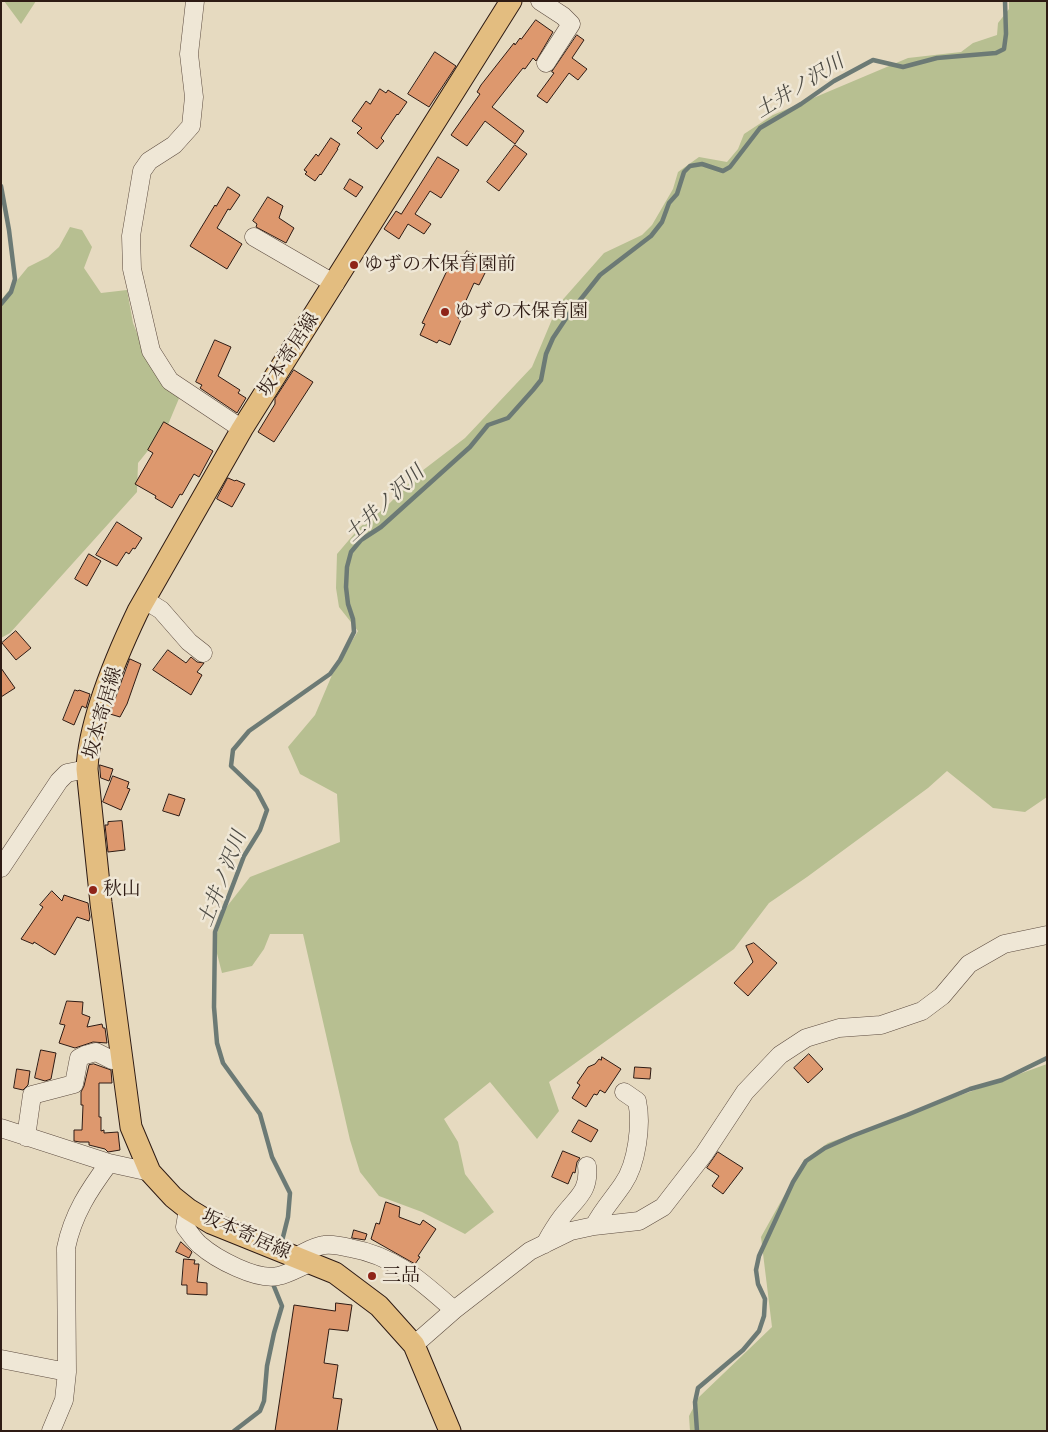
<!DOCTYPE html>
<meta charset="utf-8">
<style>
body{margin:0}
#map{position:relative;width:1048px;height:1432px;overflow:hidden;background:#e6dac0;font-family:"Old Standard TT",serif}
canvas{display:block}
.frame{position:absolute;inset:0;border:2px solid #2e1b14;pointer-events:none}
</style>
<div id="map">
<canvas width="1048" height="1432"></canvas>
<div class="frame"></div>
</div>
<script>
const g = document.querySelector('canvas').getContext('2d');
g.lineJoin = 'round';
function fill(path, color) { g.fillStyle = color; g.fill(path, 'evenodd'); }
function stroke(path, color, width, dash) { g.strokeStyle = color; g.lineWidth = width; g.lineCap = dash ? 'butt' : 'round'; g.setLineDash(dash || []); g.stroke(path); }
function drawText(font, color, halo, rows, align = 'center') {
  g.font = font + ' "Old Standard TT","Noto Serif JP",serif'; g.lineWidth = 5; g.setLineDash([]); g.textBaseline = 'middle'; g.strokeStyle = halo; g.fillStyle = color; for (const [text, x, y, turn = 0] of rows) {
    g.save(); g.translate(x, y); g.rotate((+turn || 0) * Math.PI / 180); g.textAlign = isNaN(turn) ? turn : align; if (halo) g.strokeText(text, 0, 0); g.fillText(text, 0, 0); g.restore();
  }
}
fill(new Path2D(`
 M4,1H36L21,24Z
 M1009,1H1047V797L1025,812L993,808L947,771L928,788L807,877L769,903L734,949L549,1082L559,1111L537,1139L490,1082L444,1119L458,1142L465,1174L494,1212L465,1234L422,1212L379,1196L360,1172L350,1140L303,934H270L264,949L252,966L222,973L214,942L225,909L250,877L340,842L337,794L300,774L288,747L315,715L332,675L358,631L339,607L336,588L337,554L360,527L386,507L418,474L465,438L532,367L558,305L604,253L642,235L652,225L673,189L678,172L699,157L727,162L738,149L744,134L773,115L908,58L961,52L973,43L997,35L998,23L1009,9Z
 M70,227L82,230L92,247L84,268L101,293L127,290L133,323L145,353L180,396L167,427L138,463L137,492L10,633L1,638V300L28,267L48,257L59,247Z
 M1047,1064V1431H690L689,1416L699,1397L772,1327L761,1237L804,1160L828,1143Z`), '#b7bf91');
stroke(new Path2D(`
 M1,186L9,230L15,279L11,292L1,304
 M281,1245L288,1217L290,1193L272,1157L260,1114L223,1063L217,1043L214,1007L215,932L244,856L260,830L267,810L257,791L231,766L233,750L249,731L330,674L340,660L354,632L353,619L348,604L346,587L347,567L351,552L361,540L381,527L470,447L488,425L508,418L533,390L541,380L546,354L553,338L569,314L600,275L651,236L662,222L669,203L677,194L684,172L690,166L702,164L723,171L730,167L760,128L801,104L834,81L873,60L903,67L937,58L996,53L1004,49L1006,34L1005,1
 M234,1431L260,1411L264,1401L267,1366L274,1333L282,1306L273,1284L274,1280
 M697,1431L695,1402L698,1388L743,1350L759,1331L764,1316L765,1299L758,1284L756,1270L759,1256L793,1182L806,1161L825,1148L852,1136L907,1115L970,1089L1002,1080L1047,1058`), '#6c7a75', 4.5);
const building = new Path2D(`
 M536,20L553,32L536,61L533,58L525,69L523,68L492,107L524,131L515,144L485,121L467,146L451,135L480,94L477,92L481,85L514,43L515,45L520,38L521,39Z
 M577,35L584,40L572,58L587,69L578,80L569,73L547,103L537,96L554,73L552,72Z
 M435,52L456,66L429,107L408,94Z
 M380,89L386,93L388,90L407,102L398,115L397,114L381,138L384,141L377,149L357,133L362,128L352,121L366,101L370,104Z
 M331,138L340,144L337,149H338L321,175L320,174L315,181L305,174L307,172L304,170L316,154L318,156Z
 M515,145L527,154L499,191L487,182Z
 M438,157L459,170L441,198L430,191L415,214L431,224L424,234L408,224L399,239L384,229L396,211L401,214Z
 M350,179L363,187L356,197L344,189Z
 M228,187L240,195L230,210L228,209L217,228L242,244L227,269L190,246L215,205L216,206Z
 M268,197L283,206L279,218L294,228L286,243L256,227L257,224L253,221Z
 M467,251L483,259L482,262L489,265L479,285L474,283L458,318L461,320L450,345L439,340L437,343L420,335L425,324L422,323L454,256L461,260Z
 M215,340L231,347L218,376L240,390L238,393L246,398L237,413L200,388L202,385L196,382Z
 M294,370L313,382L274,442L258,432L275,404V399Z
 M164,422L213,451L199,477L194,474L182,495L180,494L172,508L155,498L156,496L135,484L153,453L148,450Z
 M228,478L235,481L236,480L245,484L232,507L217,499Z
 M117,522L142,538L135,549L133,548L129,554L126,552L117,566L96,555Z
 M89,554L101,561L87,586L75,579Z
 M16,631L31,648L16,660L2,643Z
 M168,650L186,663L191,657L197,662L204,663L197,672L202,675L191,695L153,670Z
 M130,659L141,664L127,704L120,717L110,714Z
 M1,668L15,688L1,697Z
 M75,690L78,691L79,690L90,694L86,708L82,706L74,725L63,720Z
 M100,765L113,769L109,781L101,778Z
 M113,776L129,782L127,788L130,789L121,810L103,802Z
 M169,794L185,799L179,816L163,811Z
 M122,821L125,850L108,852L105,825H108V822Z
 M52,891L62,901L64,895L88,903L90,917L89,921L77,917L55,955L34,942L33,944L21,939L43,907L40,905Z
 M754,943L777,963L748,996L734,983L753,962L746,946Z
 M67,1001L83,1002L82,1014L90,1017L87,1027L102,1024L103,1028H105L107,1043L93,1042L75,1048L59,1043L65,1025L60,1024Z
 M41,1050L56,1053L51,1079L45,1081L35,1078Z
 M809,1054L823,1069L808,1083L794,1068Z
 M602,1057L621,1069L605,1093L600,1090L597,1095L594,1094L586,1107L572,1098L580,1085L577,1083L588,1067L595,1064L599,1059L601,1060Z
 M94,1064L111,1070L112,1083H99V1117H101V1131L104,1130V1133L118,1132L120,1150L108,1152L105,1149L89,1145V1142H80L74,1141V1130H82L83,1105H81V1092L84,1086L89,1065Z
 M635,1067L651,1068L650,1079L634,1078Z
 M17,1069L30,1071L28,1085L23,1090L14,1088Z
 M579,1120L598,1130L591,1142L572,1132Z
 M563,1151L580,1158L577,1162L575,1173L573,1172L568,1184L552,1177Z
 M718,1152L743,1168L723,1194L712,1186L719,1176L707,1168Z
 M386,1202L400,1207L399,1217L420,1225L423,1220L436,1229L418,1256L420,1257L415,1264L371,1239L376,1223L379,1224Z
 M354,1230L367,1234L365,1240L352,1238Z
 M181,1242L192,1252L189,1258L176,1252Z
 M184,1259L195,1260L194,1264H199L197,1282L207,1283V1295L187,1294V1285H182Z
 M336,1303L352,1305L348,1331L329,1329L324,1363L338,1365L333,1398L342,1399L337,1431H275L294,1305L335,1311Z`);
fill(building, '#dd986e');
stroke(building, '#2e1b14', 1);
const minor = new Path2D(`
 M195,1L189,54L194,97L191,126L174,145L149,161L142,171L131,236L132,269L151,351L170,381L242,429
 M540,1L563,16L571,24L546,63
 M254,237L335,284
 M145,600L161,610L189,642L203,653
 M1,868L59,781L67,773L87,769
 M1,1128L109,1163L150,1172
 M26,1137L32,1095L74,1084L78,1063L79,1058L85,1055L96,1052L112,1060H122
 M188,1209L185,1227C190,1233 194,1240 200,1245C216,1259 257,1281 278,1276C289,1274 300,1267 310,1263
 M594,1226C603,1209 613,1199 623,1184C637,1164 642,1124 637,1101L624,1092
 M545,1244C550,1235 556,1225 562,1217C576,1198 590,1192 587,1166
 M295,1257C304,1253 314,1246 324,1245C332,1244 342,1246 350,1248C395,1256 421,1281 454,1310
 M414,1345L454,1310L530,1251L571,1231L594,1226L639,1221L663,1207L704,1154L745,1092L780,1055L806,1038L839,1028L881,1025L922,1011L942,996L969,964L1004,944L1047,935
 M1,1359L67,1372
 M51,1431L64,1400L67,1372L66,1248C73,1214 89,1190 109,1163`);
const major = new Path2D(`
 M450,1431L414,1345L379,1306L335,1273L211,1223L188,1209L173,1197L150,1172L131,1127L101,903L87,769C89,721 117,655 138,611L242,429L511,1`);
stroke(minor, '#5c4b3f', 19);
stroke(major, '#2e1b14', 23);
stroke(minor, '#efe7d6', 18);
stroke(major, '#e3bd80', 21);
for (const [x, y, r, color] of [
 [354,265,5,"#8f2418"],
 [445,312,5,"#8f2418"],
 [93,890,5,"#8f2418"],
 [372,1276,5,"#8f2418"]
]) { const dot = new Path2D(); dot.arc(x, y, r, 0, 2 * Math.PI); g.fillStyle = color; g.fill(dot); stroke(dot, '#efe7d6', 2); }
drawText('19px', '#2e1b14', '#efe7d6', [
 ["ゆずの木保育園前",364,265],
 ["ゆずの木保育園",455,312],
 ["秋山",103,890],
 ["三品",382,1276]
], 'left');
drawText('19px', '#2e1b14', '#efe7d6', [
 ["坂本寄居線",289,355,-57],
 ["坂本寄居線",103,713,-74],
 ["坂本寄居線",246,1235,24]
]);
drawText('italic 20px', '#4d4b44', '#efe7d6', [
 ["土井ノ沢川",800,87,-32],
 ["土井ノ沢川",385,504,-43],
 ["土井ノ沢川",223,879,-69]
]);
</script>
